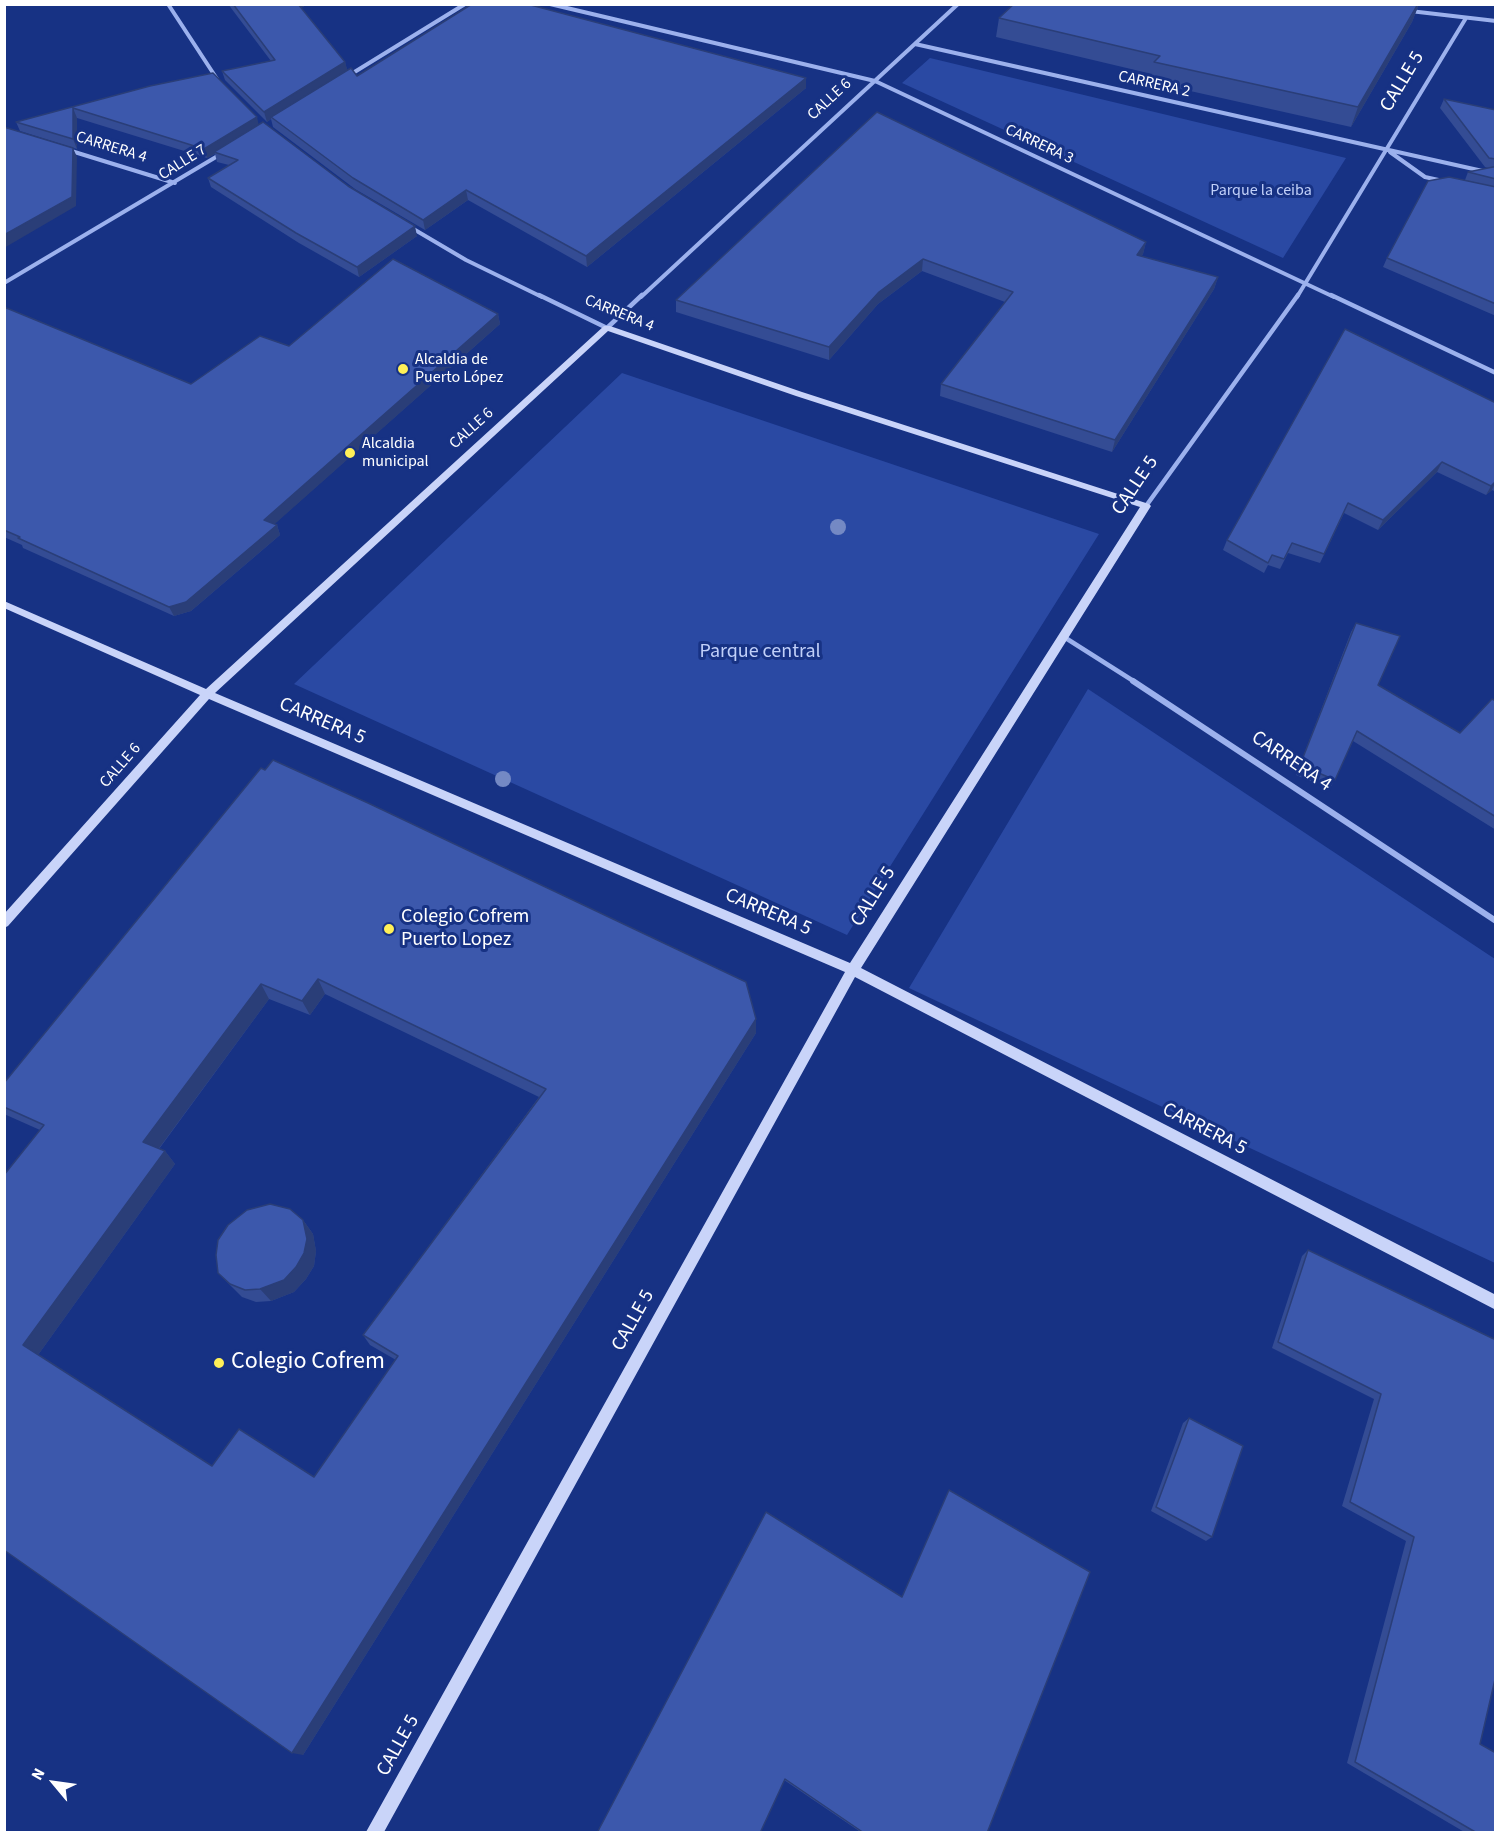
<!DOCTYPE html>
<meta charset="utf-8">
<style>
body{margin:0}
#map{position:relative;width:1500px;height:1837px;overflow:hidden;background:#173284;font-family:"Source Sans 3",sans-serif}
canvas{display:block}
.frame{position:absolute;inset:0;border:6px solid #fff;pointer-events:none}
.north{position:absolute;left:24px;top:1753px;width:60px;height:60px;-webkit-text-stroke:4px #173284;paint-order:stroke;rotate:299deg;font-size:16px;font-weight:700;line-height:24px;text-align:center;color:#fff}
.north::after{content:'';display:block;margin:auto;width:21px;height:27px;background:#fff;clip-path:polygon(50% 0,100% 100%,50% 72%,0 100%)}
</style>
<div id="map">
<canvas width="1500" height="1837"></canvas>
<div class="frame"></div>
<div class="north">N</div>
</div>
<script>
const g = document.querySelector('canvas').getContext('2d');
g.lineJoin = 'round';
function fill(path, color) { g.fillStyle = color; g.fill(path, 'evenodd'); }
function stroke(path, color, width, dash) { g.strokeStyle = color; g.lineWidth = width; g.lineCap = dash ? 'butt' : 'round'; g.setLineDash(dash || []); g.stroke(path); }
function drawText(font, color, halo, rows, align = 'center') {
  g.font = font + ' "Source Sans 3",sans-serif'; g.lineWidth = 6; g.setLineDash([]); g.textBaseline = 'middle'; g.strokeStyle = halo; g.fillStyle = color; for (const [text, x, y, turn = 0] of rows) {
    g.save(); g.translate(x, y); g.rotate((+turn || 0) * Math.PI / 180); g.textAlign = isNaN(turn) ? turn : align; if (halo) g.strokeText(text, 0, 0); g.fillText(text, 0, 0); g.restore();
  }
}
fill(new Path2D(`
 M930,58L1346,158L1283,258L902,83Z
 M622,373L1099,534L847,935L294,684Z
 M1088,689L1495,959V1263L909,988Z`), '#2a49a3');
stroke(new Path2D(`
 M168,4L217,79
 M550,4L875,81L1334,297
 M1410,11L1496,21
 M915,44L1496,174
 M348,76L465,4
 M68,150L175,183
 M1390,152L1425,177L1443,181
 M410,227L466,260L542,297
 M4,283L221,154
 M641,297L958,4
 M1297,297L1466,18`), '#9cb1ed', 4);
stroke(new Path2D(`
 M539,295L607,328L642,295
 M1331,295L1496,373
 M1146,506L1298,295
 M1064,637L1135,682`), '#9cb1ed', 4.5);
stroke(new Path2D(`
 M1133,681L1496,921`), '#9cb1ed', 6);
fill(new Path2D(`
 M604,326H610L802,392L1149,504L1151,506L861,968L1496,1295V1310L855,977L384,1832H366L845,972L209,699L8,926L4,928V914L200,695L4,608V601L206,689ZM608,331L796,396L1140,507L850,963L215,693Z`), '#c9d4f9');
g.fillStyle = '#7489c4';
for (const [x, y] of [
 [838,527],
 [503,779]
]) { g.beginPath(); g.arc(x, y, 8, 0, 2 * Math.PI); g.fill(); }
fill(new Path2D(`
 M228,4H308L301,8L345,62L347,70L357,76L806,78V88L587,267L468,200L425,230L355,189L273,127L271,119L267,122L225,80L222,71L271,61Z
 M1419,4L1412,22L1351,127L1150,82L1152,74L996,37L999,18Z
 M150,86L259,125L348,186L417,236L359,277L299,243L211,187L208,178L229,165L217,162L215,154L207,158L77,118V149L20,131L16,122Z
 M1444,99L1496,110V316L1383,267L1387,258L1465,180L1468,172L1488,168L1485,167L1440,108Z
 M877,112L1146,242L1143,254L1141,257L1218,277L1214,289L1112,452L940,396L941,384L1005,302L922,271L878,304L829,360L676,312V300Z
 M4,307L191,384L289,346L498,314L500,324L274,524L277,525L280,535L191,611L174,616L23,548L22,545L4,537Z
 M1496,403V492L1492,490L1486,495L1437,472L1378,530L1344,513L1320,563L1288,553L1280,569L1268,565L1264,573L1223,550L1227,540Z
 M1356,623L1378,685L1460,733L1496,701V830L1353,741L1330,789L1296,775L1351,632Z
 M261,768L756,1033L303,1755L4,1550L40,1130L4,1114V1083ZM325,994L539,1097L363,1335L370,1345L396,1360L314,1477L212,1466L38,1355L175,1164L165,1151L159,1149L269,999L310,1015Z
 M303,1220L313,1234L316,1251L314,1266L306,1279L294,1292L271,1301L256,1302L242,1297L218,1273Z
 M1308,1250L1496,1340L1480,1744L1496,1833H1466L1347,1763L1406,1541L1342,1506L1374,1399L1272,1348L1302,1256Z
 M1189,1418L1212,1537L1206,1541L1151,1511L1183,1423Z
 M947,1494L987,1833H862L784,1780L597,1833L902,1597Z`), '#344c94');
fill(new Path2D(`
 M296,4H308L297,10Z
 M1419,4L1412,22L1351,127L1358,107Z
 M345,62L348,72L271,117V119L267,122L264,112Z
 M806,78V88L587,267L586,256Z
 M73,108L77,118V149L73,139Z
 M257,117L259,126L214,152L215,154L207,158L204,149Z
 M73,148L77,157L76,206L4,248V235Z
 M466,190L468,200L425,230L423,220Z
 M415,226L417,236L359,277L357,267Z
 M1146,242L1143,254L1134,267L1137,255Z
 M923,259L922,271L878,304L829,360V347L879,292Z
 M1218,277L1214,289L1112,452L1115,440Z
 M498,314L500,324L268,530L264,520Z
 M1442,462L1437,472L1378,530L1383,520Z
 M1496,481L1492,490L1486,495L1491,486Z
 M277,525L280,535L191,611L174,616L169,607Z
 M318,979L325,994L310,1015L302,1001Z
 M261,984L269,999L154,1155L143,1142Z
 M756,1019V1033L303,1755L292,1753Z
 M165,1151L175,1164L38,1355L23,1345Z
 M303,1220L313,1234L316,1251L314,1266L306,1279L294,1292L271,1301L260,1289Z`), '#2a3e78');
const building = new Path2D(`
 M233,4H298L345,62L264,112L222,71L275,60Z
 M472,4H527L806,78L586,256L466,190L423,220L353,178L271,117L351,68L357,76Z
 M1014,4H1418L1358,107L1154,62L1160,56L999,18Z
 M213,73L257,117L204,149L73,108V139L16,122L150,86Z
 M1444,99L1496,110V159L1489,158Z
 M877,112L1146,242L1137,255L1218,277L1115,440L941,384L1013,292L923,259L879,292L829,347L676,300Z
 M263,122L348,186L415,226L357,267L296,233L208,178L238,160L214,152Z
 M4,127L73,148L72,197L4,235Z
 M1493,167H1496V179L1468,172Z
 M1449,177L1496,187V304L1387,258L1428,181Z
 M393,259L498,314L264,520L277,525L186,602L169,607L18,538L20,537L4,530V307L191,384L260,336L289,346Z
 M1345,329L1496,403V481L1491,486L1442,462L1383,520L1348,503L1324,554L1292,543L1284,559L1272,555L1268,563L1227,540Z
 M1356,623L1400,636L1378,685L1460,733L1492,699L1496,701V817L1357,731L1335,780L1300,765Z
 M273,760L368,803L746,982L756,1019L292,1753L4,1550V1175L44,1125L4,1107V1083L261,768L265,770ZM318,979L546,1089L363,1335L398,1356L314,1477L239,1429L212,1466L23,1345L165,1151L143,1142L261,984L302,1001Z
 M270,1204L290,1209L303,1220L307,1239L304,1253L296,1267L284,1280L260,1289L245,1290L230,1284L218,1273L216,1255L218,1240L228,1225L247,1210Z
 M1308,1250L1496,1340V1675L1480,1744L1496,1753V1833H1477L1355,1762L1414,1537L1350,1502L1381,1394L1278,1342Z
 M1189,1418L1243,1446L1212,1537L1156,1507Z
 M949,1490L1090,1572L987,1833H864L785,1779L760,1833H597L766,1512L902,1597Z`);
fill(building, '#3c58ac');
stroke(building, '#2a3e78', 1.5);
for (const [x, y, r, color] of [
 [403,369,6,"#fff058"],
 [350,453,6,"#fff058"],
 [389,929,6,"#fff058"],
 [219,1363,6,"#fff058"]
]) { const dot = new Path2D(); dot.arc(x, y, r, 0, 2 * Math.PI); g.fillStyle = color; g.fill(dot); stroke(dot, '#173284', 2); }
drawText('16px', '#fff', '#173284', [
 ["CARRERA 2",1154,85,13],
 ["CALLE 6",830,100,-43],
 ["CARRERA 3",1039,145,25],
 ["CARRERA 4",111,148,17],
 ["CALLE 7",183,163,-32],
 ["CARRERA 4",619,314,22],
 ["CALLE 6",472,429,-42],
 ["CALLE 6",121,766,-49]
]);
drawText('16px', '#c1d0f9', '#173284', [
 ["Parque la ceiba",1261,191]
]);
drawText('16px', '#fff', '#173284', [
 ["Alcaldia de",415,360],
 ["Puerto López",415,378],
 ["Alcaldia",362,444],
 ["municipal",362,462]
], 'left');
drawText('20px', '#fff', '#173284', [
 ["CALLE 5",1403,82,-59],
 ["CALLE 5",1136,486,-56],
 ["CARRERA 5",322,722,23],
 ["CARRERA 4",1291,762,34],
 ["CALLE 5",874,897,-58],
 ["CARRERA 5",768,913,23],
 ["CARRERA 5",1204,1130,27],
 ["CALLE 5",634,1321,-61],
 ["CALLE 5",399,1746,-61]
]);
drawText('20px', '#c1d0f9', '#173284', [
 ["Parque central",760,653]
]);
drawText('20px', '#fff', '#173284', [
 ["Colegio Cofrem",401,918],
 ["Puerto Lopez",401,941]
], 'left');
drawText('24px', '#fff', '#173284', [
 ["Colegio Cofrem",231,1363]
], 'left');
</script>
